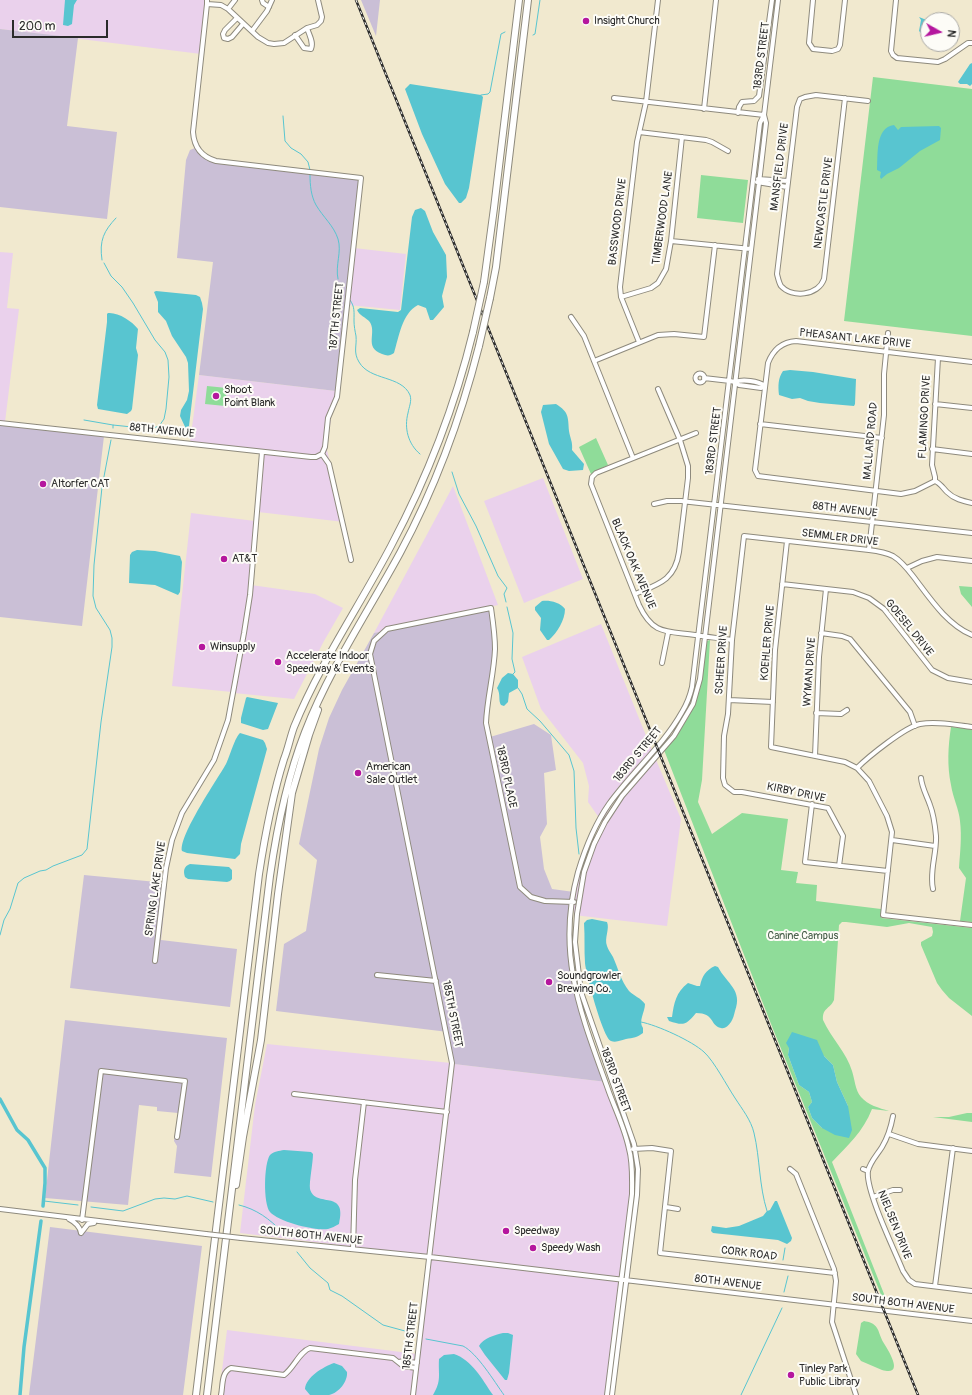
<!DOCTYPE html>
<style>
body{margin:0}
#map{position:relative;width:972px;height:1395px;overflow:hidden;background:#f1e9cf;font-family:Pangolin,sans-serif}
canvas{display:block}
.north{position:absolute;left:920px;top:12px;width:40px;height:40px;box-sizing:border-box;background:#fdfcf7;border:1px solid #a9a8a5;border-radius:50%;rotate:98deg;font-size:11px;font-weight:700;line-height:16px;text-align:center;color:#2b2b2b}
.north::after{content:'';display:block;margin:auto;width:14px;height:18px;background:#b5179e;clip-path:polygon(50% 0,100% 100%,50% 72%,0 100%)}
.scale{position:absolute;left:12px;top:20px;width:96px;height:18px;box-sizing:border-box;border:2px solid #2b2b2b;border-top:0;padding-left:5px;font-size:12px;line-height:14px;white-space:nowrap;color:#2b2b2b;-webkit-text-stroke:3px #fdfcf7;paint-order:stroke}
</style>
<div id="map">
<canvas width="972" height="1395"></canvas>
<div class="north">N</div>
<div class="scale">200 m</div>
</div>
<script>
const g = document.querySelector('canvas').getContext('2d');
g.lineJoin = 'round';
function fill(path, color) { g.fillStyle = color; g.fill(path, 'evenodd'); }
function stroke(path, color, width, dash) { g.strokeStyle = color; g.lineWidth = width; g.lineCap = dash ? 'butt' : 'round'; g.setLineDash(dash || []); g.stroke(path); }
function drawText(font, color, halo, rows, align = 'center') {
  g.font = font + ' Pangolin,sans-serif'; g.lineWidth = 4; g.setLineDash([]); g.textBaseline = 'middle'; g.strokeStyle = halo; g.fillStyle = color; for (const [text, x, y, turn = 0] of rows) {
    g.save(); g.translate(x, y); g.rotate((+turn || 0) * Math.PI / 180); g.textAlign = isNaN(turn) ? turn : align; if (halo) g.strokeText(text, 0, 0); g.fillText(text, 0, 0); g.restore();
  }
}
fill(new Path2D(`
 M0,0H206L201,54L0,29Z
 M354,248L406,254L400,310L348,305Z
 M0,252L13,253L7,308L19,309L5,422H0Z
 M199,375L336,391L338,397L331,418L327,450L344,522L258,512L262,451L190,442Z
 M543,478L583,579L524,603L484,501Z
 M453,486L498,605L374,633Z
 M191,513L255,521L249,595L232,692L172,686Z
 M251,585L315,594L343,608L324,641L294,699L234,693Z
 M601,624L653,753L620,791L602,822L588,802L589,786L583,763L541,709L522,657Z
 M654,755L681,819L667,926L574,915V903L579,877L589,851L601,826L621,792Z
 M267,1044L451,1063L429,1256L240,1233L255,1105Z
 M454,1064L607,1082L622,1122L634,1176L622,1279L431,1256Z
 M430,1257L622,1281L608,1395H414Z
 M227,1330L417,1354L412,1395H219Z`), '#ead1ec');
fill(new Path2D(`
 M361,0H380L376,36Z
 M0,29L78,38L67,126L117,132L107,219L0,207Z
 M195,148L204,158L220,164L359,180L336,391L199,375L213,262L177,258L186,160L190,150Z
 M0,424L104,436L82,626L0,617Z
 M492,609L496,626V650L487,723L490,737L534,724L551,735L556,770L544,773L547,824L540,837L544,869L552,889L574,892L572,904L571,955L572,967L582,1014L607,1082L454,1064L448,1032L276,1011L284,944L306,931L317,860L299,844L319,749L329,718L342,690L374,633Z
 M84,875L167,883L161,940L237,949L230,1007L70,988Z
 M65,1020L227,1038L211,1177L174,1173L177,1146L174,1141L178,1113L157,1111V1107L139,1105L128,1205L45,1198Z
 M50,1227L202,1246L183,1395H29Z`), '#cabfd6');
fill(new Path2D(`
 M873,77L972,89V336L844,321Z
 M701,175L748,180L743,223L697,218Z
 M207,386L227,388L225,406L205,404Z
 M596,438L608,465L591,474L579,447Z
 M959,586L972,587V607L961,594Z
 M710,640L702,780L698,802L712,834L742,813L788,819L781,870L798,872L796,883L817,885L816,901L881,909V918L972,928V1016L949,998L942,990L937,983L921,945V942L932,936L933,932L932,927L909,923L887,927L846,922H842L839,925L834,1000C830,1009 822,1008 823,1020C831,1038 847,1053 852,1071C855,1080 855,1090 861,1097C868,1105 879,1108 889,1111L872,1109C863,1132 848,1145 832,1162L886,1299L882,1297L773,1029L664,750C682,730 697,707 702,680C704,667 705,654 707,641ZM789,1048L824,1056L833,1065L837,1082L848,1106L822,1128L812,1118L808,1107L812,1102L809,1092L799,1085L788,1055Z
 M951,727L972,729V922L960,921L966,878L959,868C960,853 962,837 960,821C959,809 953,798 951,785C947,766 948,746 951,727Z
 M967,1113H972V1122L933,1117H949Z
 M864,1321C869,1322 874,1323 877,1328C879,1331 880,1336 882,1340C886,1347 907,1377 882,1370L861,1361L856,1354L861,1323Z`), '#8fdc99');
fill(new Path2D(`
 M65,0H77L74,5L72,24L68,26L63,25Z
 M919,17L924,19L936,20H928V35L924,36L919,31L921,20Z
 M972,63V84L970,86L967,84H960L958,82L970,64Z
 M410,84L481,95L483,97L469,188L466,198L461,203H459L445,184L422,134L405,89Z
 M894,125L898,130L901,127L939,126L941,128L940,140L920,151L899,168L887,174L881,179L880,177L881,172L877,170C878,156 875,127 894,125Z
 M421,208L425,211L433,232L446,255L447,277L442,296L444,307L433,320H430L426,308L418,305C402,313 399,337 394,353C390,356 387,356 382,354C363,347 378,332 369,321C365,317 360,316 357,310L360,308L398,312L401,310L412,217L415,210Z
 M156,291L196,295L200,297L202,303L203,309L189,426L186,429L180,416L181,410L187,400L189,391L188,363L186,357L172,336L166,321L158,312V302L154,292Z
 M108,313C118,312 132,321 138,329L136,348L138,355L132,409L131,411L127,414L98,409L97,405L107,322V314Z
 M790,370L813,372L856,379L855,404L854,406L820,403L808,401L800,398L792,399L779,395C778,386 778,378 783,371Z
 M556,404C569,412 568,417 569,431C570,438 573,442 572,450L584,464L583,470L569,471L563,469L549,444L541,412L543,405Z
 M137,550L155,551L180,556L182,562L180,592L178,595L155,585L129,583L130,555L132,552Z
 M542,601C549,600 560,602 565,609C565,620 557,633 549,640H547L540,630L541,618L535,610V607Z
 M508,673L513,674L518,680V688L509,693L508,702L504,706L501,705C498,701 501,694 497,688L502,678Z
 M247,697L278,703L268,729L263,730L241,723V718L246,698Z
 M240,733L263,740L265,743L267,749L241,844L240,854L235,859L187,853L182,851C179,835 217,780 226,764C230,756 235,737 240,733Z
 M190,864L229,867L232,870V879L230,881L227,882L188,879L185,877C183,871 184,866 190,864Z
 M592,919L607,922C610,929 604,938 607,946C608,950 611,953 613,957C618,968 621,981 629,991C634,996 641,998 645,1004C645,1012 638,1021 643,1028V1033C638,1037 633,1038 626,1039C622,1040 616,1043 611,1041C603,1038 586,974 585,963C584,950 585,937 584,923L587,920Z
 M715,966L718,967C727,984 743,990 735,1011C734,1015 733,1019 731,1022C728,1026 725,1029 721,1028C710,1026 715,1013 696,1013C686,1025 684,1026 669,1021L667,1017H672C674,1003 676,992 688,983L697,986H700C702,976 706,970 715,966Z
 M792,1032L817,1040L824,1056L833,1065L837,1082L848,1106L852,1130L849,1138L835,1135L822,1128L812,1118L808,1107L812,1102L809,1092L799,1085L788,1055L789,1048L786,1043Z
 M284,1150L311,1152L313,1154C313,1163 309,1182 310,1189C315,1209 348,1188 339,1224C335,1226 332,1228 328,1229C315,1231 279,1222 270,1212C263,1203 264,1163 270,1155C274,1151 279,1151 284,1150Z
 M775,1201H777L792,1238L791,1241L787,1244L778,1240L713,1233L711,1231L712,1226L726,1228L739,1226L763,1216L767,1211L770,1210Z
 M503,1333H508L513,1335L509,1373L507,1380H505L485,1355L479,1346C483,1338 495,1335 503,1333Z
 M454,1354C472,1360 482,1379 493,1395H433C442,1380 438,1375 439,1359L444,1355Z
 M334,1363L342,1366L347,1372C348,1381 339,1393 329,1395C323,1395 316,1395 310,1395L305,1389C306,1377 323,1367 334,1363Z`), '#58c5d0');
stroke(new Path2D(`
 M533,35L535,34L540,0
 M481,95L488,94L490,92L501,34L505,32
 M283,116L285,141L291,148L301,154L308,162L310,170
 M310,175C310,185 311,196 316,205C323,217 334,226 338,239C342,252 335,265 338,279
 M102,260C99,240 104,231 116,218
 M104,263L111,276L122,287L133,303L155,340L165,352L168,360L169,377L166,409L164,419L159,426L151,429L113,425V428
 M350,300C355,307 354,312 354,321C354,326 355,331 356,336C357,346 353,352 359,362C370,381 401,375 410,395C412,401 409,407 408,413C404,428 408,444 420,454
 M84,420L113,425
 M452,472L459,494L476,526L498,576L507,588L504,594L506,602
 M507,607L513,633L512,659L515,672L513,674
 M518,688L522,694L527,709L540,721L569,755L574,771L576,828L579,854
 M0,935L4,920L10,909L18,883L24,878L40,871L46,870L53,866L82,855L87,849L101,722L112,647V638L110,630L96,608L93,596L94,565L102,487L111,440
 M641,1022C657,1025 692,1041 704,1052C714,1061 727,1086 735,1098C742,1109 751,1120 754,1133C760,1158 759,1186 767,1211
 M44,1201L78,1205
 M239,1205C256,1209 270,1219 282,1232
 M91,1207L123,1211L155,1199L164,1198L175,1199L187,1196L213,1202
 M297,1252L310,1268L328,1283L330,1290L342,1296L383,1325L405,1331L414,1332
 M783,1260L785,1248
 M784,1292L788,1276
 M426,1339L463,1346C477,1353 494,1381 504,1395
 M741,1395L782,1308`), '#58c5d0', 1);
stroke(new Path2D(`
 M0,1099L17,1130L28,1140L45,1168V1183L43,1206
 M20,1395L24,1347L41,1221`), '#58c5d0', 3.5);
const minor = new Path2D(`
 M207,0V4L193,132C194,147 202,157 216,161L361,178L337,397L328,418L325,447L322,454
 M262,0L263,3L269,7
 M813,0L809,43L813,49L832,51L838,49L840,45L845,0
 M896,0L891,51L893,55L897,58L938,62L945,59L968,43H972
 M207,4L221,5L228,9L258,37L268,43L274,44L284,43L307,28L317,25L321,21L322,17L318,0
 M228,9L235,0
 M237,18L225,30L223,34L224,38L228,39L232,37L243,24
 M252,31L267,11L272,0
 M295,35L304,48L311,49C314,42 309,35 307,28
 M614,98L764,115
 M845,98L824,279C818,296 792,298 781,286C779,283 778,278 777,274L797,107L800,99L805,97L816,95L868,101
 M704,109L716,0
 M738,113L739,107L742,102L754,101L759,96L772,0
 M639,132L706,140L712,142L728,151
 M758,179L788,181
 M757,182L787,187
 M671,241L751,249
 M621,297L651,288L658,283L666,269L671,241L682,137
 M571,317L584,336L633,458
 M639,342L621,297L620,287L637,142L646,102L658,0
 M938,358L932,465L935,477V481C940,483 943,488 947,492C954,499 963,501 972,503
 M594,361L658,335L674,334L704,337L715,245
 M695.5 378a4.5 4.5 0 1 1 9 0a4.5 4.5 0 1 1-9 0Z
 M704,378L730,381L735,382L739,385L761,388L765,386C758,381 743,379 735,382
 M935,404L972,408
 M0,423L311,457H316L322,454
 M760,424L882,438
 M696,433L596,473L592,477L591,484L639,605C653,635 666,631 695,635C707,637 719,638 732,640
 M932,449L972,454
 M322,454L329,464L351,560
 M935,481L915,491L901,494L758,476L755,470L768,363C773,350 781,342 796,341L972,362
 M654,504L667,501H681L972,533
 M787,541L775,650L771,747L845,762L857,768L869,781L887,816L892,832L883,915L972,925
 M869,550L884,415V374L888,333
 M907,568L922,561L937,557L972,561
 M782,584L853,592L869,598L884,609L932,670L948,678L972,682
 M635,594C659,584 675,580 679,552L688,478V466L680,440L658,389
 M821,633L842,636L850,639L910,712L915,726
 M662,663L668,633
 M729,700L773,702
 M816,713L841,714L847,710
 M815,756L819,657L826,589
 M857,768C868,757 905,727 920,724C937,721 955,725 972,727
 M921,778C922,788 927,796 930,805C934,815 935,825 936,836C937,853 929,872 933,889
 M812,804L805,862L888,871
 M892,840L935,846
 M839,866L843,836L828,808L742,792H734L725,785L723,778L724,736L728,714L732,640L744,536L869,550C877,551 885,552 893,556C903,562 909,571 916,580C931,600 948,625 972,635
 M155,961L166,868L172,840L182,813L214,760L228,720L244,633L250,595L262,452
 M377,975L436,981
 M294,1094L447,1112
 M893,1116C891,1127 888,1137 882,1147C877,1155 870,1162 868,1171C865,1190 895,1251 903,1271L909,1280L915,1284L972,1291
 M889,1134L918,1144L972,1151
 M633,1149L652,1148L671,1151L660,1253L835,1273
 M790,1169L796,1174L834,1269L836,1281L832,1322L856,1395
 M863,1169L868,1171
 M873,1197L893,1190H900
 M666,1207L678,1209
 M0,1209L206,1234
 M69,1219C75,1222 80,1227 81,1233
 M82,1220L101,1071L185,1081L177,1137
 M81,1233L88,1224L94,1223
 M241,1238L430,1257L972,1321
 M353,1249L355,1180L364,1102
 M935,1286L953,1148
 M399,1362L404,1361L417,1363
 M221,1395C223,1386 221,1372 231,1368L284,1375C294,1368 299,1352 310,1348L393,1358L403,1366L416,1368
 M413,1395L452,1063L370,654L374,641L387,629L491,608C493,622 495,635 495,649C494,674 487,698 486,723L520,887L531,897L545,901L574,902
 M607,1395L632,1194C632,1179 633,1163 629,1149C625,1129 616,1111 609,1092C582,1016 555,955 578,872C585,849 595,824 609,804C632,772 663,746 682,712C687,704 690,696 692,687L760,123L764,115L778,0
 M612,1395L637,1195L638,1169L634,1144L581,992L575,942L577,914L584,872L594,844L605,822L622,796L674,736L693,704L700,679L705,637L759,183L766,123L764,115`);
const highway = new Path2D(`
 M484,282L494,208L519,0
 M490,298L496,267L528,0
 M236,1185L243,1137L261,1040L278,894L292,793L309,735L318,710
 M196,1395L259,874C265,835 272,797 284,759C288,749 290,738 294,727C320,663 359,607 391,546C427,478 455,406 473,332
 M207,1395L270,876C277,827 287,778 305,732C330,668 368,612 400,553C435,488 461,417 479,346`);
stroke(minor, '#8e8a7d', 6);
stroke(highway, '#8e8a7d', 8);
stroke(minor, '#fff', 4);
stroke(highway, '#fff', 6);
const rail = new Path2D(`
 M356,0L918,1395`);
stroke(rail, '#2b2b2b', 2.5);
stroke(rail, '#fdfcf7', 1, [3]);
const minorBridge = new Path2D(`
 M206,1234L241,1238`);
const highwayBridge = new Path2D(`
 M473,332L484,282
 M479,346L490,298`);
stroke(minorBridge, '#8e8a7d', 6, []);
stroke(highwayBridge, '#8e8a7d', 8, []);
stroke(minorBridge, '#fff', 4);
stroke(highwayBridge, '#fff', 6);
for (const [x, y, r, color] of [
 [586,21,4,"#b5179e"],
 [216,396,4,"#b5179e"],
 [43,484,4,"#b5179e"],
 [224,559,4,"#b5179e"],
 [202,647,4,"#b5179e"],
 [278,662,4,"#b5179e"],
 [358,773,4,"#b5179e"],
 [549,982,4,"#b5179e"],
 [506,1231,4,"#b5179e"],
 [533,1248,4,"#b5179e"],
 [791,1375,4,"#b5179e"]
]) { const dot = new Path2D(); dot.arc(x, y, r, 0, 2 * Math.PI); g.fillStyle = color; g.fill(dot); stroke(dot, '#fdfcf7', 1.5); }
drawText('11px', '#2b2b2b', '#fdfcf7', [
 ["Insight Church",594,21],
 ["Shoot",224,390],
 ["Point Blank",224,403],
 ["Altorfer CAT",51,484],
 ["AT&T",232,559],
 ["Winsupply",210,647],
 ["Accelerate Indoor",286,656],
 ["Speedway & Events",286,669],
 ["American",366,767],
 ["Sale Outlet",366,780],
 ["Soundgrowler",557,976],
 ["Brewing Co.",557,989],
 ["Speedway",514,1231],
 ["Speedy Wash",541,1248],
 ["Tinley Park",799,1369],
 ["Public Library",799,1382]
], 'left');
drawText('11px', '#2b2b2b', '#fdfcf7', [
 ["183RD STREET",762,56,-83],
 ["MANSFIELD DRIVE",780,167,-83],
 ["NEWCASTLE DRIVE",824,203,-83],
 ["TIMBERWOOD LANE",663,218,-82],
 ["BASSWOOD DRIVE",618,222,-83],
 ["187TH STREET",337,316,-84],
 ["PHEASANT LAKE DRIVE",855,339,6],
 ["FLAMINGO DRIVE",925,417,-87],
 ["88TH AVENUE",162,431,6],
 ["183RD STREET",714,441,-83],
 ["MALLARD ROAD",871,441,-85],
 ["88TH AVENUE",845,510,7],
 ["SEMMLER DRIVE",840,538,7],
 ["BLACK OAK AVENUE",633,564,67],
 ["GOESEL DRIVE",909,628,51],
 ["KOEHLER DRIVE",768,643,-85],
 ["SCHEER DRIVE",722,660,-86],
 ["WYMAN DRIVE",810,672,-86],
 ["183RD STREET",638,755,-50],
 ["183RD PLACE",506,777,78],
 ["KIRBY DRIVE",796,793,12],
 ["SPRING LAKE DRIVE",156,889,-82],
 ["185TH STREET",452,1014,79],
 ["183RD STREET",615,1080,70],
 ["NIELSEN DRIVE",894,1225,68],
 ["SOUTH 80TH AVENUE",311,1236,6],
 ["CORK ROAD",749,1254,7],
 ["80TH AVENUE",728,1283,7],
 ["SOUTH 80TH AVENUE",903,1304,7],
 ["185TH STREET",411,1336,-83]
]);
drawText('11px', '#49604c', '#fdfcf7', [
 ["Canine Campus",803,936]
]);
</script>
